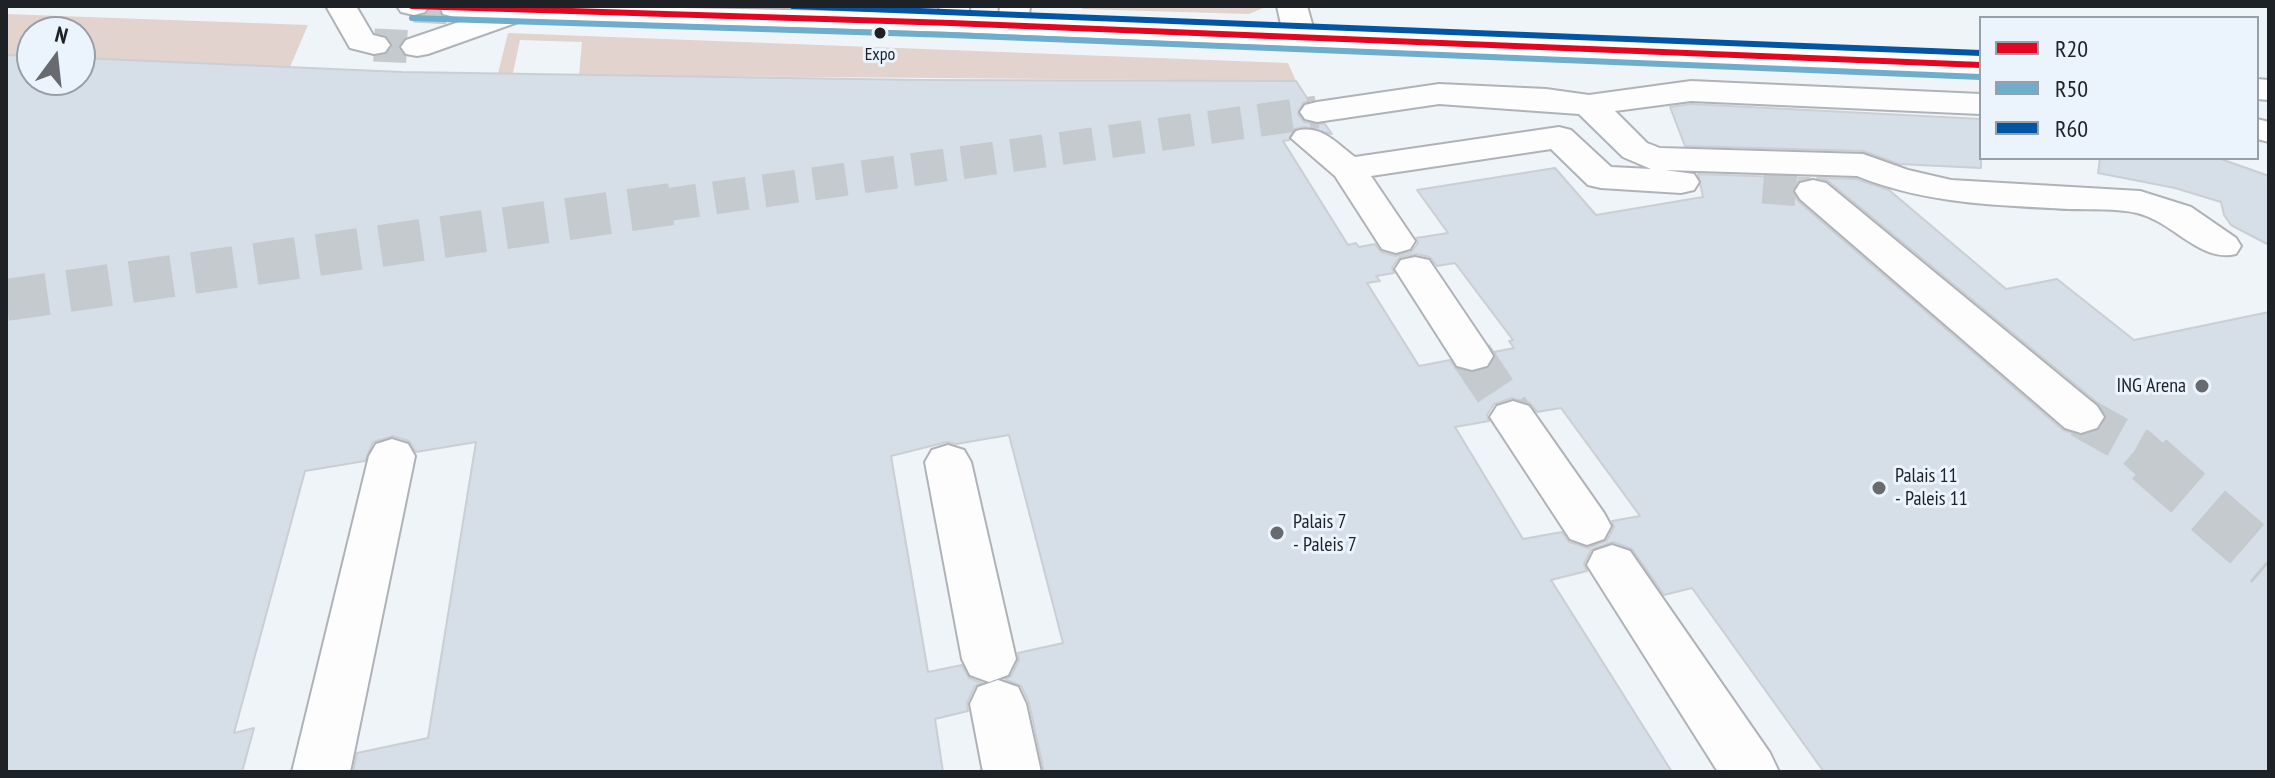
<!DOCTYPE html>
<style>
body{margin:0}
#map{position:relative;width:2275px;height:778px;overflow:hidden;background:#eff4f9;font-family:"PT Sans Narrow",sans-serif}
canvas{display:block}
.frame{position:absolute;inset:0;border:8px solid #1e2126;pointer-events:none}
.legend{position:absolute;left:1979px;top:16px;width:280px;height:144px;box-sizing:border-box;background:#ebf3fd;border:2px solid #999fa7;margin:0;padding:10px 14px;list-style:none;font-size:24px;color:#1e2126}
.legend li{display:flex;align-items:center;gap:16px;height:40px}
.legend b{width:40px;border:2px solid #999fa7}
.north{position:absolute;left:16px;top:16px;width:80px;height:80px;box-sizing:border-box;background:#ebf3fd;border:2px solid #999fa7;border-radius:50%;rotate:15deg;font-size:22px;font-weight:700;line-height:32px;text-align:center;color:#1e2126}
.north::after{content:'';display:block;margin:auto;width:28px;height:36px;background:#676b70;clip-path:polygon(50% 0,100% 100%,50% 72%,0 100%)}
</style>
<div id="map">
<canvas width="2275" height="778"></canvas>
<div class="frame"></div>
<ul class="legend">
<li><b style="height:10px;background:#e40521"></b>R20</li>
<li><b style="height:10px;background:#6fadcc"></b>R50</li>
<li><b style="height:10px;background:#0056a4"></b>R60</li>
</ul>
<div class="north">N</div>
</div>
<script>
const g = document.querySelector('canvas').getContext('2d');
g.lineJoin = 'round';
function fill(path, color) { g.fillStyle = color; g.fill(path, 'evenodd'); }
function stroke(path, color, width, dash) { g.strokeStyle = color; g.lineWidth = width; g.lineCap = dash ? 'butt' : 'round'; g.setLineDash(dash || []); g.stroke(path); }
function drawText(font, color, halo, rows, align = 'center') {
  g.font = font + ' "PT Sans Narrow",sans-serif'; g.lineWidth = 6; g.setLineDash([]); g.textBaseline = 'middle'; g.strokeStyle = halo; g.fillStyle = color; for (const [text, x, y, turn = 0] of rows) {
    g.save(); g.translate(x, y); g.rotate((+turn || 0) * Math.PI / 180); g.textAlign = isNaN(turn) ? turn : align; if (halo) g.strokeText(text, 0, 0); g.fillText(text, 0, 0); g.restore();
  }
}
fill(new Path2D(`
 M1082,6H1268L1249,14L1082,9Z
 M6,14L308,25L290,67L80,58V32H32V56L6,55Z
 M508,33L1288,63L1296,81L579,75L582,42L520,40L513,73H498Z`), '#e2d3cf');
const building = new Path2D(`
 M6,55L32,56V80H80V58L402,72L919,80L1296,81L1309,101L1303,103L1298,114L1304,122L1325,124L1332,134L1304,127L1294,129L1289,140L1283,141L1348,245L1356,243L1359,247L1375,244L1381,252L1395,256L1411,252L1418,243L1416,238L1448,233L1417,190L1555,168L1596,215L1703,197L1698,174L1810,178L1799,180L1792,189L1798,201L2063,430L2082,436L2100,430L2107,415L2099,404L1828,181L1817,178L1856,179L1889,190L2006,289L2057,279L2134,340L2269,312V772H1824L1692,588L1664,595L1632,549L1613,542L1591,550L1584,564L1587,571L1551,580L1672,772H1044L1029,703L1021,686L1005,679L1011,676L1019,660L1018,653L1063,643L1009,435L956,444L947,442L891,456L928,672L962,665L969,678L982,683L975,686L967,703L968,711L935,719L943,772H353L357,753L428,738L476,442L416,452L409,441L393,436L373,442L365,461L305,471L234,733L254,728L242,772H6ZM1416,254L1430,257L1437,266L1455,263L1513,340L1509,341L1514,348L1494,352L1496,358L1490,368L1473,373L1456,369L1450,360L1419,366L1367,283L1380,281L1376,276L1394,273L1392,267L1400,257ZM1512,398L1530,403L1537,412L1561,408L1640,516L1612,521L1614,527L1607,540L1588,548L1569,542L1562,532L1523,539L1455,427L1489,421L1487,415L1494,404Z
 M1691,104L1981,119V168L1899,164L1863,151L1685,146L1670,107Z
 M2100,158H2218L2269,176V245L2231,225L2224,215L2221,202L2175,188L2098,173Z`);
fill(building, '#d6dee7');
stroke(building, '#cbcfd3', 2);
stroke(new Path2D(`
 M374,45L417,47
 M1763,187L1813,191
 M665,205L1317,112`), '#c5cacf', 33, [33, 17]);
stroke(new Path2D(`
 M6,300L679,203
 M1472,356L1513,417
 M2081,417L2137,448L2152,461`), '#c5cacf', 42, [42, 21]);
stroke(new Path2D(`
 M2149,459L2269,563`), '#c5cacf', 52, [52, 26]);
stroke(new Path2D(`
 M414,6L454,8`), '#c5cacf', 33, [33, 17]);
const minor = new Path2D(`
 M326,6H356L373,35L385,38L390,45L385,52L374,54L350,48Z
 M506,6H536L539,10L535,16L428,54L417,56L406,54L401,47L406,40Z
 M1000,6H1030L1028,25L1024,32L1013,34L1002,32L998,25Z
 M1277,6H1307L1316,38L1311,45L1300,47L1289,45L1284,38Z
 M1691,81L1981,94V114L1691,101L1615,111L1647,143L1660,148L1863,154L1908,170L1951,180L2140,191L2191,207L2236,238L2241,246L2236,254C2200,263 2174,222 2137,213C2116,208 2091,210 2069,209C1997,205 1926,204 1857,176L1665,170L1694,174L1699,182L1694,190L1681,193L1601,188L1588,185L1551,149L1371,176L1415,241L1410,249L1396,253L1382,249L1335,176L1291,138L1296,131C1321,124 1336,143 1355,157L1559,127L1571,130L1611,167L1651,169L1623,157L1579,114L1439,104L1317,122L1305,119L1300,112L1305,105L1317,102L1439,84L1546,89L1589,95Z
 M2257,119L2269,122V142L2257,139Z
 M1813,180L1826,183L2097,406L2104,417L2097,428L2081,433L2065,428L1800,199L1795,191L1800,183Z
 M1415,257L1429,260L1487,346L1493,356L1487,366L1472,370L1457,366L1395,269L1401,260Z
 M1513,401L1529,406L1604,513L1611,526L1604,539L1587,545L1570,539L1490,417L1497,406Z
 M392,439L408,444L415,456L350,772H292L369,456L376,444Z
 M948,445L964,450L971,462L1016,659L1008,675L989,682L970,675L962,659L925,462L932,450Z
 M1612,545L1630,551L1770,753L1779,772H1718L1587,565L1594,551Z
 M998,680L1018,687L1026,704L1041,772H983L970,704L978,687Z`);
const major = new Path2D(`
 M397,6H429L425,12L414,15L401,12Z
 M440,6C954,6 1468,35 1981,55V75L951,32L454,17L443,14Z
 M2257,79L2269,80V100L2257,99Z`);
const highway = new Path2D(`
 M940,6H970L962,30L951,32L940,30L936,23Z`);
stroke(minor, '#afb2b7', 4);
stroke(major, '#afb2b7', 4);
stroke(highway, '#afb2b7', 4);
fill(minor, '#fdfdfe');
fill(major, '#fdfdfe');
fill(highway, '#fdfdfe');
stroke(new Path2D(`
 M412,6L951,23L1981,65`), '#e40521', 6);
stroke(new Path2D(`
 M412,18L951,35L1981,77`), '#6fadcc', 6);
stroke(new Path2D(`
 M793,6L1981,53`), '#0056a4', 6);
for (const [x, y, r, color] of [
 [880,33,7,"#1e2126"],
 [2202,386,8,"#676b70"],
 [1879,488,8,"#676b70"],
 [1277,533,8,"#676b70"]
]) { const dot = new Path2D(); dot.arc(x, y, r, 0, 2 * Math.PI); g.fillStyle = color; g.fill(dot); stroke(dot, '#ebf3fd', 3); }
drawText('18px', '#1e2126', '#ebf3fd', [
 ["Expo",880,55]
]);
drawText('20px', '#1e2126', '#ebf3fd', [
 ["ING Arena",2186,386,"right"],
 ["Palais 11",1895,476],
 ["- Paleis 11",1895,499],
 ["Palais 7",1293,522],
 ["- Paleis 7",1293,545]
], 'left');
</script>
